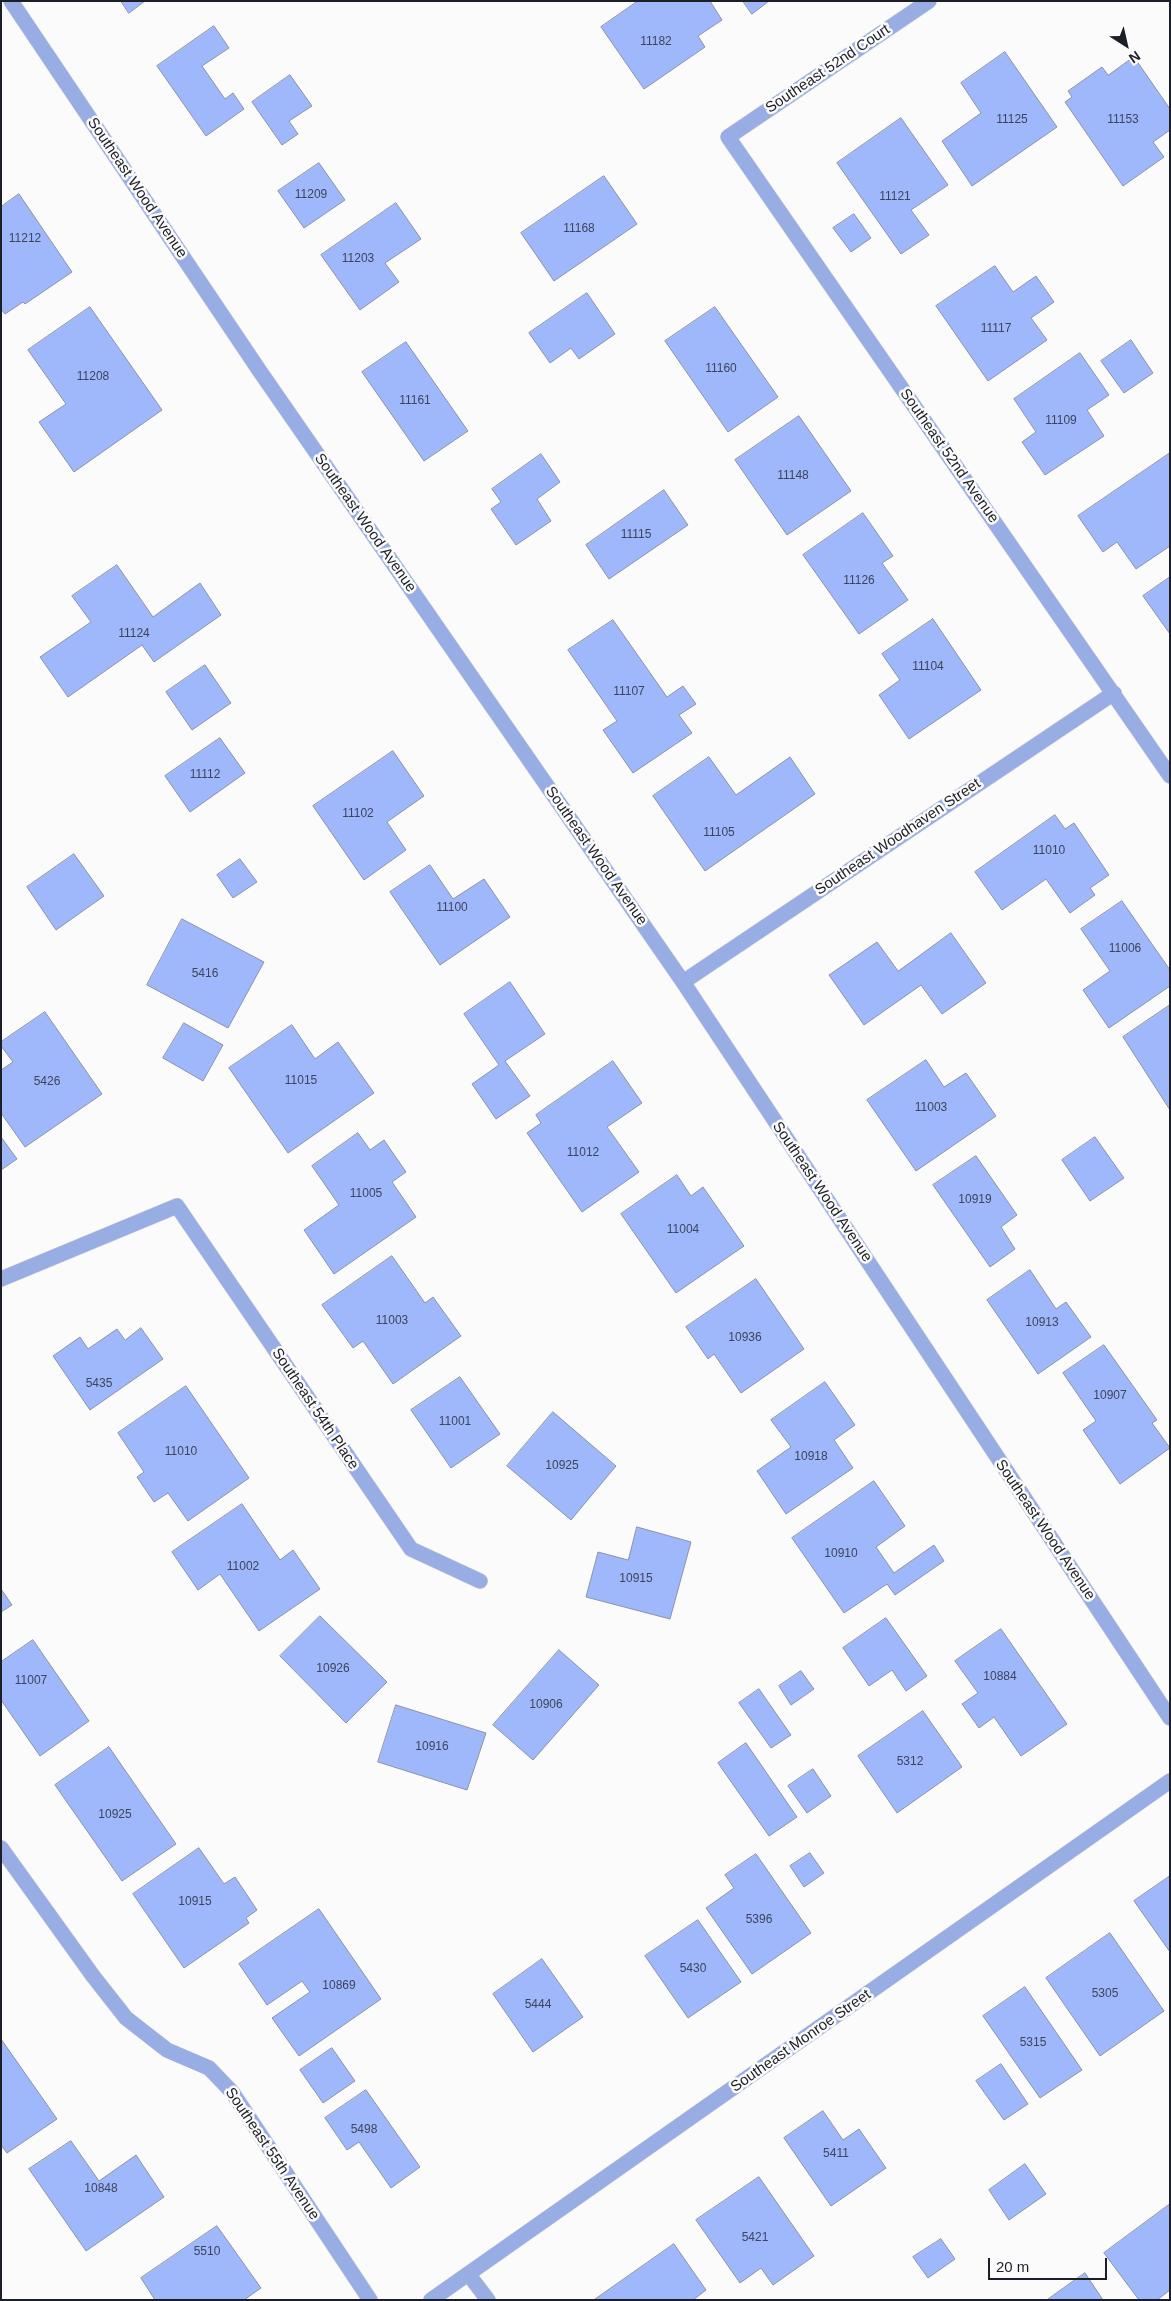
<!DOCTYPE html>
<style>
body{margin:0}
#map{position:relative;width:1171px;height:2301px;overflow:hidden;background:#fbfbfb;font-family:Arial,sans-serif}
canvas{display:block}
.frame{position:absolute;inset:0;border:2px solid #1c1f27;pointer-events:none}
.north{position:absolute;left:1101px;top:20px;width:50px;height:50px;-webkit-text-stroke:4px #fbfbfb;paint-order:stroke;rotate:145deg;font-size:14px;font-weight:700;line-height:20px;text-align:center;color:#1c1f27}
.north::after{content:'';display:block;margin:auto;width:18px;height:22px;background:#1c1f27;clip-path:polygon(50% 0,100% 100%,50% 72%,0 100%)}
.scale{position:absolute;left:988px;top:2258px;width:119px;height:22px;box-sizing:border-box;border:2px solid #1c1f27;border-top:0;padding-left:6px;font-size:15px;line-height:18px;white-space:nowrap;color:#1c1f27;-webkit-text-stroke:4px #fbfbfb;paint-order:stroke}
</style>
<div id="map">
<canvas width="1171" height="2301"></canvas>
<div class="frame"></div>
<div class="north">N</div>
<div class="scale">20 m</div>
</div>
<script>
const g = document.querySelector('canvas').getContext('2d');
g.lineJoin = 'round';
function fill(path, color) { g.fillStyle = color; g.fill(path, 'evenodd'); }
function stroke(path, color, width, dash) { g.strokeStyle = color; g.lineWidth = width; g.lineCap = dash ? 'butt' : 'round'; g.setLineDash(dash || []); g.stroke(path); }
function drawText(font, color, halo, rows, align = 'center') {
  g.font = font + ' Arial,sans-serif'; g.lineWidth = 5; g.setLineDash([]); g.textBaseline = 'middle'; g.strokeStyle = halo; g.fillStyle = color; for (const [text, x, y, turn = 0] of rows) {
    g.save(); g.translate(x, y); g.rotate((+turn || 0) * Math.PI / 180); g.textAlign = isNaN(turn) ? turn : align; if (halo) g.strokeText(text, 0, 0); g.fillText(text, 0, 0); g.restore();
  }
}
const building = new Path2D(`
 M121,1H145L129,13Z
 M638,1H710L722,20L698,36L705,47L644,89L601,27Z
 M743,1H769L752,14Z
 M214,26L229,48L202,66L225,99L233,93L244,109L206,136L157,66Z
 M1005,52L1057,127L972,186L942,141L981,113L961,83Z
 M1134,57L1170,109V130L1153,142L1164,157L1123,186L1065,102L1072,97L1068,91L1102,67L1108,75Z
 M290,75L312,106L289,121L298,134L282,145L252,102Z
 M901,118L948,185L911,210L929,235L901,254L837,163Z
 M319,163L345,200L304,228L278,191Z
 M604,176L637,224L554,281L521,233Z
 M19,194L72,272L25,304L23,302L5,314L1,309V207Z
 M396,203L421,239L385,263L399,282L360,310L321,255Z
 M854,214L871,238L851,252L833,228Z
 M995,266L1013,292L1036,276L1054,302L1031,318L1047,340L988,381L936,306Z
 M587,293L615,334L579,359L571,348L550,363L529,333Z
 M90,307L162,410L74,472L39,422L66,404L28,350Z
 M715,307L778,397L728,432L665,341Z
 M1131,340L1153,373L1124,393L1101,361Z
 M406,342L468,431L424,461L362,372Z
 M1080,353L1109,395L1087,410L1104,436L1045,475L1022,442L1036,432L1014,399Z
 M799,416L851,491L787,535L735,460Z
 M1170,453V546L1136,569L1117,542L1103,552L1078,516Z
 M541,454L560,482L537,499L551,521L516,545L491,509L501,502L492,489Z
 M664,490L688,525L609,579L586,545Z
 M863,513L893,556L882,563L908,600L859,634L803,555Z
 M117,565L153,617L200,583L221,615L154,662L142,645L68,697L40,657L91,622L72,596Z
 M1170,577V634L1143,596Z
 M933,619L981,690L909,739L879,695L900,680L882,654Z
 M613,620L667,697L683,686L696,704L679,715L692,733L633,773L603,730L617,721L568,650Z
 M205,665L231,703L192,730L166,692Z
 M220,738L245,773L190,812L165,776Z
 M393,751L424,796L387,822L406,850L364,880L313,806Z
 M709,757L736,795L790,757L815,794L705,871L653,796Z
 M1055,815L1065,829L1074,823L1109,875L1090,888L1095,895L1070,913L1046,879L1002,910L975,872Z
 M74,854L104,896L56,930L27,887Z
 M240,859L257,882L233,898L217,875Z
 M430,865L453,899L484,879L510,917L440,965L390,892Z
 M1122,901L1170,970V986L1109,1028L1083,990L1110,971L1081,929Z
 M182,919L264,962L228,1028L147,985Z
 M951,933L986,983L942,1014L921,985L864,1025L829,975L877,942L898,971Z
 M510,982L545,1034L505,1061L530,1096L496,1119L472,1084L499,1065L464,1014Z
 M1170,1005V1110L1123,1037Z
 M45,1012L102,1094L25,1147L1,1113V1070L13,1062L1,1046V1042Z
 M184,1023L223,1045L203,1081L163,1058Z
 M292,1025L315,1059L338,1042L374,1093L288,1153L229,1068Z
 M926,1060L944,1087L966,1073L996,1116L916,1171L867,1100Z
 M613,1061L642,1103L607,1127L639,1172L582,1212L527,1133L541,1123L536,1115Z
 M358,1133L370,1150L384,1140L406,1172L392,1182L416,1217L334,1274L304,1230L339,1205L312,1166Z
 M1,1137L17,1159L1,1170Z
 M1095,1137L1124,1178L1090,1201L1062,1160Z
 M976,1156L1017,1215L1001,1227L1015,1249L990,1267L933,1185Z
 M677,1175L691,1196L703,1187L744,1246L676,1293L621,1214Z
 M392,1256L425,1303L433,1297L461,1336L393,1384L363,1341L353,1348L322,1305Z
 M1030,1270L1056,1309L1066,1302L1091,1337L1038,1374L987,1300Z
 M756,1279L804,1349L741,1393L714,1354L708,1359L686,1327Z
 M141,1328L163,1359L90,1410L53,1356L80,1337L88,1349L117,1329L125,1340Z
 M1104,1345L1157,1420L1152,1423L1170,1448L1120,1484L1083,1430L1096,1421L1063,1373Z
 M460,1377L500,1434L451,1468L411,1410Z
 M825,1382L855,1425L834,1440L853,1468L786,1514L757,1471L791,1447L771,1420Z
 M186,1386L249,1478L188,1521L168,1493L154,1502L137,1477L144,1472L118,1433Z
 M553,1412L616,1466L571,1520L507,1466Z
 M874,1481L905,1526L876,1547L894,1573L934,1545L944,1561L895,1595L887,1584L844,1613L792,1538Z
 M242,1504L280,1560L293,1550L320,1589L259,1631L220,1574L198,1590L172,1552Z
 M637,1527L691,1542L670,1619L586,1597L598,1552L628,1560Z
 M1,1589L12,1605L1,1612Z
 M320,1616L387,1682L346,1723L280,1656Z
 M886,1618L927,1676L906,1691L892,1670L869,1686L843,1648Z
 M1001,1629L1067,1724L1021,1756L994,1717L979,1728L962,1704L978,1693L955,1661Z
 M33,1640L89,1721L40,1756L1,1700V1662Z
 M559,1650L599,1685L533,1760L493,1725Z
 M801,1671L814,1689L791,1705L779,1686Z
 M759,1689L791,1735L771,1748L739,1703Z
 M396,1705L486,1733L467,1790L378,1762Z
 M923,1711L962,1767L897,1813L858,1756Z
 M746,1743L797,1817L769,1836L718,1763Z
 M109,1747L176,1844L122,1881L55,1785Z
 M813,1769L831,1796L807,1813L788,1786Z
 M199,1848L224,1884L235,1877L257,1910L246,1918L249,1923L184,1968L133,1894Z
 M810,1853L824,1873L804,1887L790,1866Z
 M756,1854L811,1933L752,1974L706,1908L734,1888L725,1875Z
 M1170,1876V1952L1134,1901Z
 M319,1909L381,1999L299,2056L272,2018L310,1992L302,1981L267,2005L239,1964Z
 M698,1920L741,1982L688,2018L645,1956Z
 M1110,1933L1164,2011L1100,2056L1046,1978Z
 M542,1959L583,2017L533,2052L493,1994Z
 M1025,1987L1082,2070L1040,2098L983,2016Z
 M1,2039L57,2119L7,2153L1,2145Z
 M332,2048L355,2081L323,2103L300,2070Z
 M1001,2064L1028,2104L1004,2120L976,2081Z
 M366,2090L420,2167L391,2188L359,2142L347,2150L325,2118Z
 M823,2111L843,2140L859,2129L886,2168L831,2206L784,2138Z
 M71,2141L99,2181L136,2155L164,2197L86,2251L29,2169Z
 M1025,2164L1046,2194L1009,2220L989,2190Z
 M759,2177L814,2256L773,2285L761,2268L740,2283L696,2220Z
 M1170,2204V2290L1157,2300H1139L1104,2253Z
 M217,2226L261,2288L244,2300H155L141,2278Z
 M941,2239L955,2259L928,2278L913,2257Z
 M674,2244L706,2290L693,2300H594Z
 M1085,2273L1103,2300H1047Z`);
fill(building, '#9fb8fb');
stroke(building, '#8b93a8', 1);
const minor = new Path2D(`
 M11,1L259,370L683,982L1170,1718
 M929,1L728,137L1170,776
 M683,982L1114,693
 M1,1279L177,1206L411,1549L480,1581
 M1,1848L93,1976L126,2018L167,2050L209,2068L232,2092L370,2300
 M469,2275L488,2300`);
const tertiary = new Path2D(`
 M431,2300L1170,1781`);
stroke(minor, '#d7d8d9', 16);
stroke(tertiary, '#d7d8d9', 16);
stroke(minor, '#98ade4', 15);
stroke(tertiary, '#98ade4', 15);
drawText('12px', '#3d455c', null, [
 ["11182",656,42],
 ["11125",1012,120],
 ["11153",1123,120],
 ["11209",311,195],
 ["11121",895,197],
 ["11168",579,229],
 ["11212",25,239],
 ["11203",358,259],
 ["11117",996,329],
 ["11160",721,369],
 ["11208",93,377],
 ["11161",415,401],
 ["11109",1061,421],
 ["11148",793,476],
 ["11115",636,535],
 ["11126",859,581],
 ["11124",134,634],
 ["11104",928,667],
 ["11107",629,692],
 ["11112",205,775],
 ["11102",358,814],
 ["11105",719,833],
 ["11010",1049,851],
 ["11100",452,908],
 ["11006",1125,949],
 ["5416",205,974],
 ["11015",301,1081],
 ["5426",47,1082],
 ["11003",931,1108],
 ["11012",583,1153],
 ["11005",366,1194],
 ["10919",975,1200],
 ["11004",683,1230],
 ["11003",392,1321],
 ["10913",1042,1323],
 ["10936",745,1338],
 ["5435",99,1384],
 ["10907",1110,1396],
 ["11001",455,1422],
 ["11010",181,1452],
 ["10918",811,1457],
 ["10925",562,1466],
 ["10910",841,1554],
 ["11002",243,1567],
 ["10915",636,1579],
 ["10926",333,1669],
 ["10884",1000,1677],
 ["11007",31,1681],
 ["10906",546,1705],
 ["10916",432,1747],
 ["5312",910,1762],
 ["10925",115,1815],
 ["10915",195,1902],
 ["5396",759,1920],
 ["5430",693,1969],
 ["10869",339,1986],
 ["5305",1105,1994],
 ["5444",538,2005],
 ["5315",1033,2043],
 ["5498",364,2130],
 ["5411",836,2154],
 ["10848",101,2189],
 ["5421",755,2238],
 ["5510",207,2252]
]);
drawText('15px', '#1c1f27', '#fbfbfb', [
 ["Southeast 52nd Court",828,69,-34],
 ["Southeast Wood Avenue",137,188,56],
 ["Southeast 52nd Avenue",949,456,55],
 ["Southeast Wood Avenue",365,523,55],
 ["Southeast Woodhaven Street",898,837,-34],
 ["Southeast Wood Avenue",596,856,55],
 ["Southeast Wood Avenue",822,1192,56],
 ["Southeast 54th Place",315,1409,56],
 ["Southeast Wood Avenue",1045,1530,56],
 ["Southeast Monroe Street",801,2041,-35],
 ["Southeast 55th Avenue",272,2154,56]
]);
</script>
